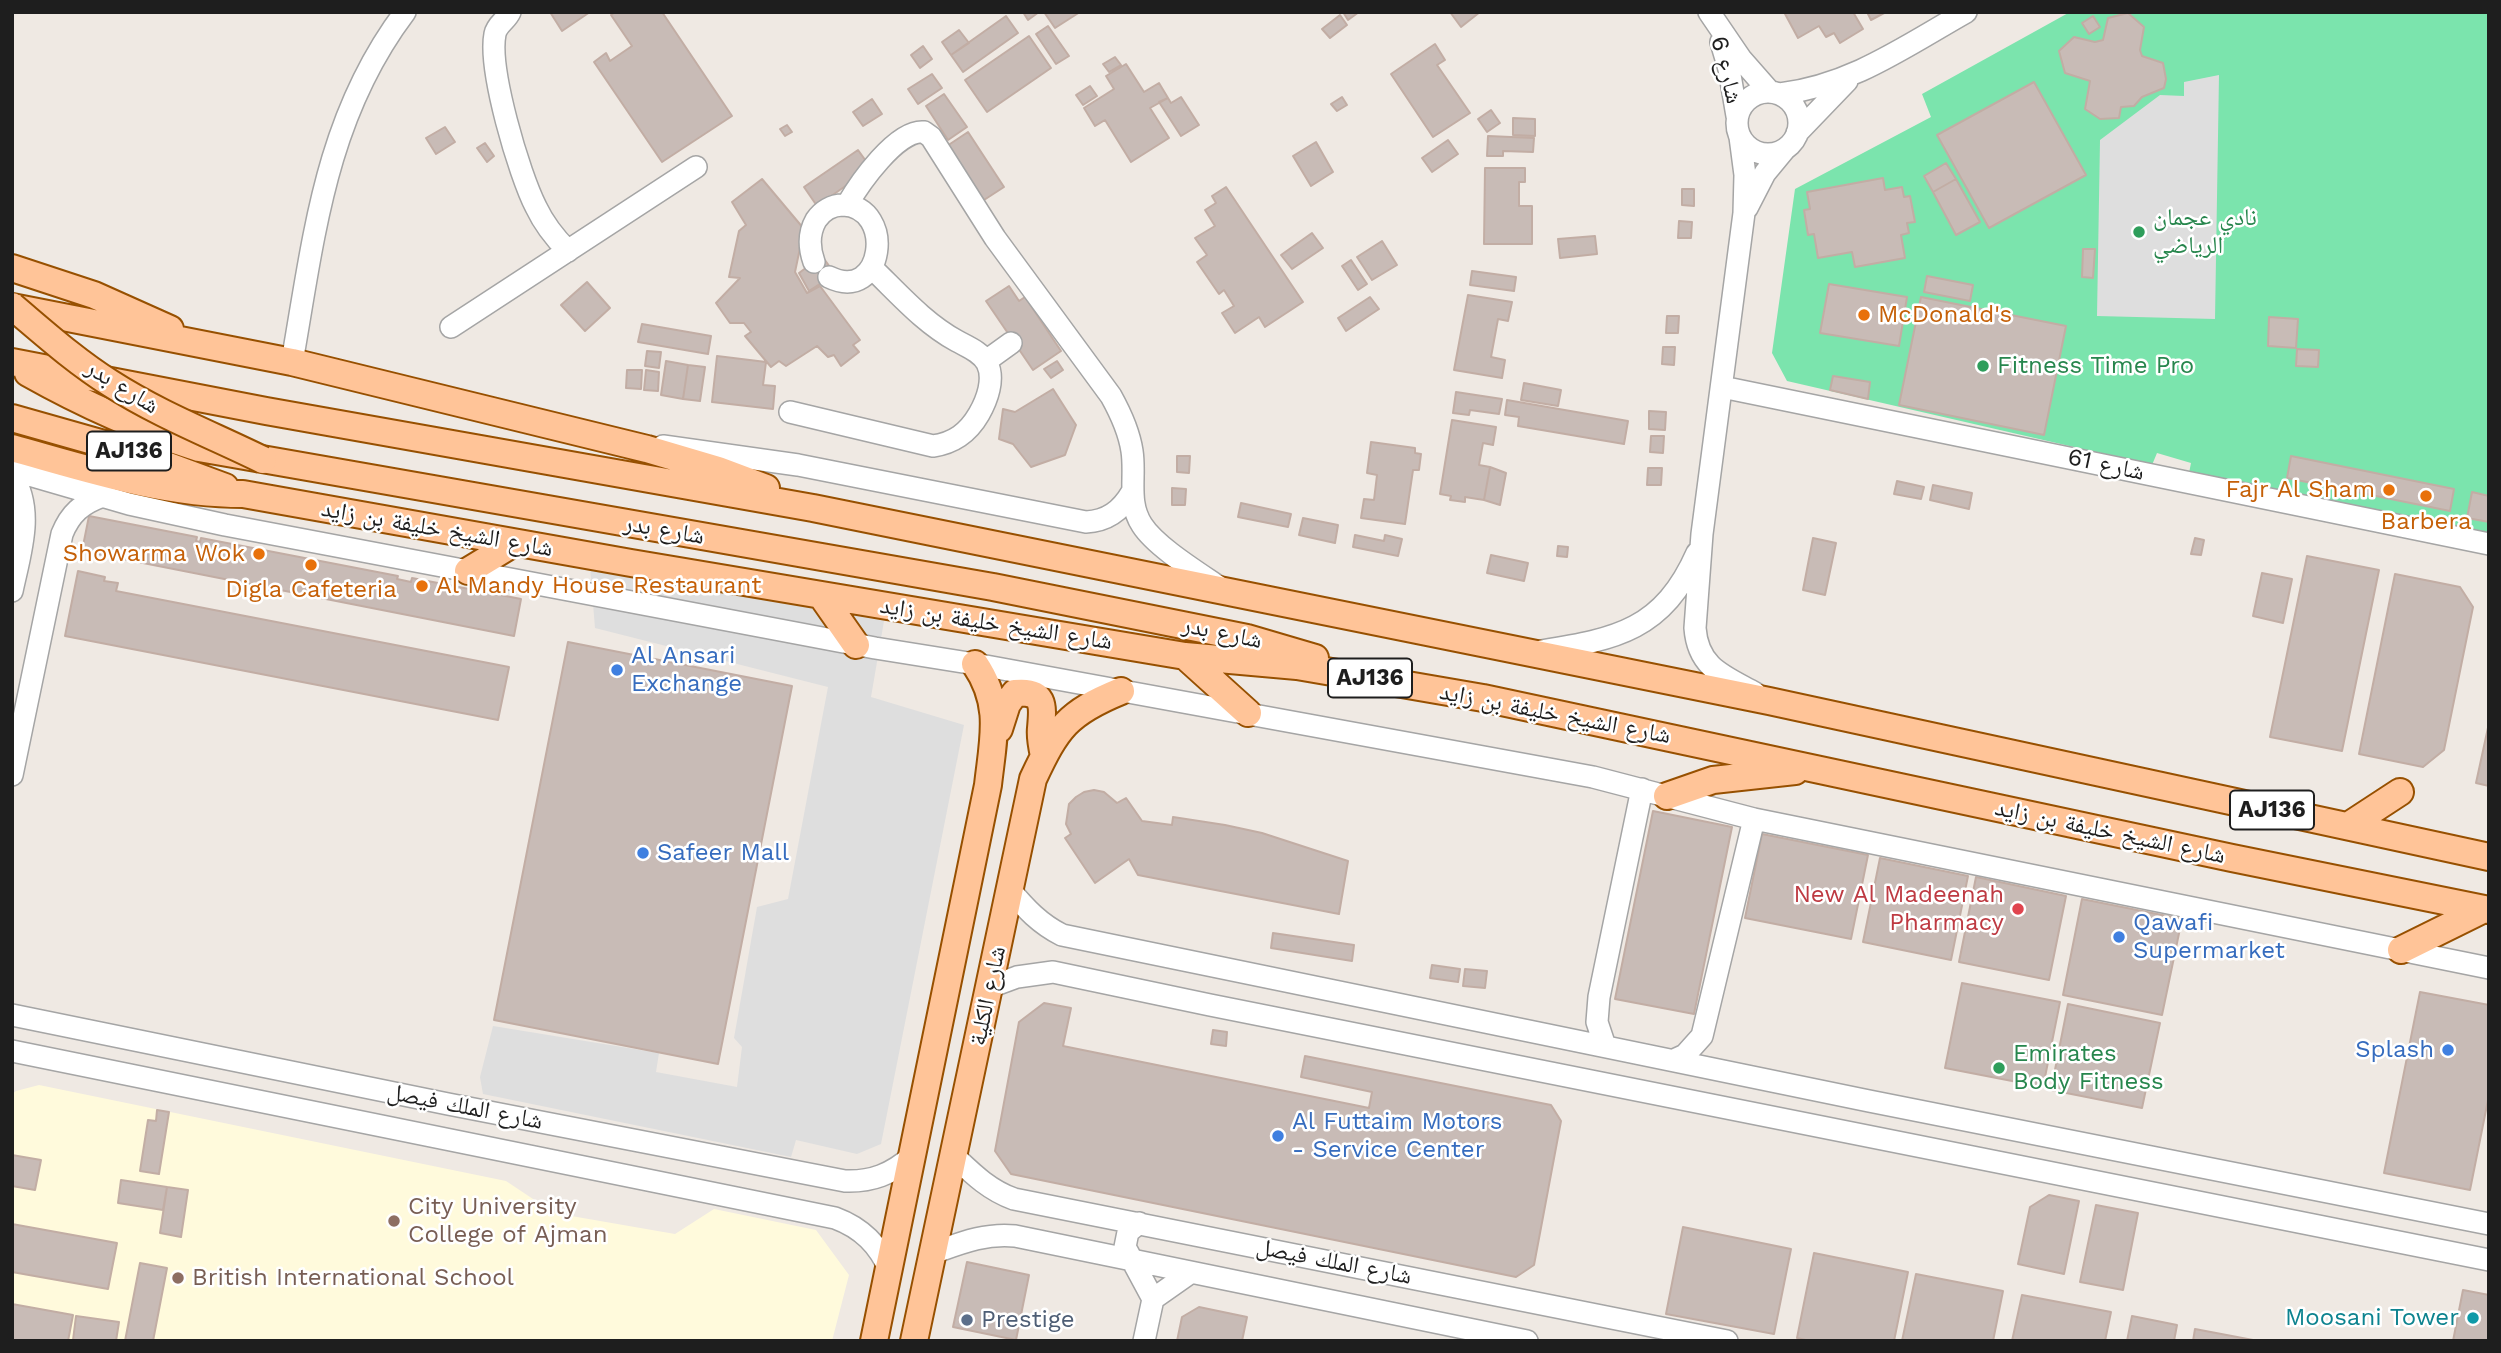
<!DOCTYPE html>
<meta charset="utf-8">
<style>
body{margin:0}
#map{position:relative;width:2501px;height:1353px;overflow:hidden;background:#efe9e3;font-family:"Work Sans",sans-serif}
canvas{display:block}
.frame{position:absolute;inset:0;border:14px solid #1e1e1e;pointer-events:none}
</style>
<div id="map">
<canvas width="2501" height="1353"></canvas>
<div class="frame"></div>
</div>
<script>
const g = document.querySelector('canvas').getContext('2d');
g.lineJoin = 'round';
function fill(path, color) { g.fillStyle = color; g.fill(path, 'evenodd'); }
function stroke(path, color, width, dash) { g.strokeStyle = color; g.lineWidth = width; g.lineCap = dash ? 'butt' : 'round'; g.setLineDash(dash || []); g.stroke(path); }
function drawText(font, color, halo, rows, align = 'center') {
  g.font = font + ' "Work Sans","Noto Naskh Arabic",sans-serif'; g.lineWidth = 5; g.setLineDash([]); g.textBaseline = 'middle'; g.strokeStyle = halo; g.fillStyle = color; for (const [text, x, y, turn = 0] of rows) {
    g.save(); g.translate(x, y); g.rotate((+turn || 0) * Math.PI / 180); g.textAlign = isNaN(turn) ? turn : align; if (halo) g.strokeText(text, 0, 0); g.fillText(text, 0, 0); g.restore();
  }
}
fill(new Path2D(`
 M39,1085L506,1181L554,1213L675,1234L714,1209L816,1230L849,1275L832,1341H12V1094L16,1091Z`), '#fffadc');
fill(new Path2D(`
 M2070,12H2489V533L2189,473L2191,463L2157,453L2152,465L1787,381L1772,353L1795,189L1931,117L1922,94Z`), '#7be4ad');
fill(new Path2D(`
 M2219,75L2215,319L2097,316L2100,140L2160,95L2184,96V82Z
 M590,567L884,621L871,697L964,725L881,1144L857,1154L796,1140L791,1157L483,1094L480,1077L493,1026L659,1053L656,1072L737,1087L742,1047L734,1038L757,907L788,899L828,687L595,628Z`), '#dedede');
const building = new Path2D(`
 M550,12H590L562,31Z
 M615,12H662L732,116L662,162L594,62L606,53L610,61L632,46L611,15Z
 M1023,12H1039L1028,20Z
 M1044,12H1080L1055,28Z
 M1343,12H1359L1348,20Z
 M1450,12H1480L1461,27Z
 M1784,12H1853L1863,29L1840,43L1834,33L1826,37L1819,26L1798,38Z
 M1867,12H1886L1871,20Z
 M2128,13L2144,27L2140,50L2142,56L2163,63L2166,79L2164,88L2142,97L2134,106L2121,107L2119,118L2100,119L2085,109L2090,81L2065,73L2059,51L2074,37L2095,42L2103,40L2108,18Z
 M1340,15L1347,25L1330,38L1322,29Z
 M1006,16L1018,33L963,72L951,55Z
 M2093,16L2100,27L2089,34L2082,23Z
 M1048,26L1069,56L1056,64L1036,34Z
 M959,30L969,43L951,55L942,42Z
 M1029,36L1051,68L987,112L965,80Z
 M1435,44L1445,60L1437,65L1470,113L1433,137L1391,74Z
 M923,46L932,59L920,68L911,55Z
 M1115,57L1121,65L1109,72L1103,64Z
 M1126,64L1144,92L1159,83L1168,98L1150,108L1169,138L1131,162L1105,120L1095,126L1084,108L1114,89L1106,76Z
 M932,74L942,88L918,104L908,89Z
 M2034,82L2086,175L1989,228L1937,135Z
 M1090,86L1097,96L1083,105L1076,95Z
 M944,94L967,127L948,140L926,106Z
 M1181,97L1199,125L1181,136L1159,102L1168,98L1171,103Z
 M1342,97L1347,105L1337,111L1331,104Z
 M872,99L882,114L863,126L853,112Z
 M1491,110L1500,123L1487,132L1478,119Z
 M1513,118L1535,119V136L1513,135Z
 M787,125L792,132L785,136L780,129Z
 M445,127L455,142L436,154L426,138Z
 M968,132L1004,187L984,200L947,146Z
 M1488,136L1534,138L1533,152L1503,151V156H1487Z
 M1448,140L1458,154L1432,172L1422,158Z
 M1316,142L1333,172L1311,186L1293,156Z
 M485,143L494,156L487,162L477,148Z
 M858,150L871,168L817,206L804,187Z
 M1946,163L1956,179L1933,192L1924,176Z
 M1485,168H1525V182H1519V206H1532V244H1484Z
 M1883,178L1885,190L1902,187L1904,197L1910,196L1915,222L1907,223L1909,233L1901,235L1905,258L1855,267L1852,252L1818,258L1814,234L1808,235L1804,210L1810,209L1807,192Z
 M762,179L804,229L795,272L807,293L820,286L860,340L853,345L859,352L841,366L834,355L828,357L817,346L786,366L779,361L771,367L745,336L751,332L744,323H730L716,303L740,278L729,277L739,231L746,225L732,202Z
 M1956,179L1980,222L1956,235L1933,192Z
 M1226,187L1303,302L1265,327L1259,317L1235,333L1222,313L1234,306L1224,290L1219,294L1197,262L1207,255L1195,238L1215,226L1205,210L1216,203L1212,196Z
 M1682,189H1694V206L1682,205Z
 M1679,221L1692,222L1691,238H1678Z
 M1312,233L1323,248L1292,269L1281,255Z
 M1595,236L1597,254L1560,258L1558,239Z
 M1382,241L1397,265L1372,280L1357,257Z
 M2083,249H2095L2093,278L2082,277Z
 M822,256L835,274L809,291L799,273Z
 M1351,260L1367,284L1358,290L1342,266Z
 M1472,271L1516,277L1514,291L1470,285Z
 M1927,276L1973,285L1970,301L1924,292Z
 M587,282L610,308L585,331L561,305Z
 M1829,284L1907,297L1899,346L1820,333Z
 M1009,286L1019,301L1025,297L1061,351L1033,370L986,301Z
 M1468,295L1512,302L1508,321L1498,319L1491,357L1505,360L1502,378L1454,370Z
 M1370,297L1379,309L1346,331L1338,318Z
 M1921,297L2066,326L2044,435L1899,405Z
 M1667,316H1679L1678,333H1666Z
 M2269,317L2298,319L2296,348L2268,346Z
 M642,324L711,336L708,354L638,342Z
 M1663,347H1675L1674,365L1662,364Z
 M2297,349L2319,350L2318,367L2296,366Z
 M647,351L661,352L659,368L645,366Z
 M717,356L766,362L763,385L775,386L773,409L712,402Z
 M666,361L688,365L683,399L661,395Z
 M1057,361L1063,370L1051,378L1044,369Z
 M688,365L705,367L700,401L683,399Z
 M627,370H642L641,389L626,388Z
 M646,370L659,372L658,391L644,390Z
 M1833,376L1870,382L1868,399L1830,390Z
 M1524,383L1561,390L1558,406L1521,400Z
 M1053,389L1076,425L1065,455L1031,467L1013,444L999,439L1003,409L1015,412Z
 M1456,392L1502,399L1499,414L1470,410L1469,415L1453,413Z
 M1507,400L1628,421L1624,444L1518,426L1519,417L1505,415Z
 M1649,411L1666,412L1665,430L1649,429Z
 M1452,420L1496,427L1493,445L1483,443L1479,465L1490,467L1484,500L1465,497V502L1450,500L1451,496L1440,494Z
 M1651,436H1664L1663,453L1650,452Z
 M1371,442L1415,448V453L1421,454L1419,470H1413L1405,524L1361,518L1364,499L1374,500L1377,475L1367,473Z
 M1177,456H1190L1189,473L1177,472Z
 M2291,456L2454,489L2450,511L2287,478Z
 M1490,467L1506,473L1500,505L1484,500Z
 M1648,468H1662L1661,485H1647Z
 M1897,481L1924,487L1921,499L1894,494Z
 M1933,485L1972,493L1969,509L1930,500Z
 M1172,488L1186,489L1185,505H1172Z
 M2472,492L2489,496V522L2467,518Z
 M1241,503L1291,514L1288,527L1238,517Z
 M89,516L197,537L196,541L200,542L201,538L398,576L397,579L411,582L412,578L521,599L514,636L82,551Z
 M1303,518L1338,525L1335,543L1299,535Z
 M1355,535L1384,541L1385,535L1402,539L1398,556L1353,547Z
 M1813,538L1836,543L1825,595L1803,590Z
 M2195,538L2204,540L2201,555L2191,554Z
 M1558,546L1568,547L1567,557L1557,556Z
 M1491,555L1528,563L1524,581L1487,573Z
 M2307,556L2379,570L2342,751L2270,737Z
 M78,571L105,577L104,581L118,583L116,591L509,667L498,720L65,636Z
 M2262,573L2292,579L2283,623L2253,616Z
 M2395,574L2460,587L2473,607L2444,750L2423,767L2359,754Z
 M568,642L792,686L718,1064L494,1020Z
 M2489,723V786L2476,783Z
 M1094,790L1104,792L1117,803L1126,798L1142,821L1172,825L1173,817L1225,825L1262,833L1348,861L1339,914L1138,875L1129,859L1095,883L1065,838L1071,834L1066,824L1069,804L1076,797L1084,792Z
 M1653,811L1732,827L1694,1014L1615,999Z
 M1762,834L1868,855L1851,939L1745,918Z
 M1880,858L1968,876L1951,960L1863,942Z
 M1976,877L2066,896L2049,980L1959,962Z
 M2082,899L2182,919L2162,1015L2063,995Z
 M1273,933L1354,945L1352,961L1271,948Z
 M1432,965L1460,969L1458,982L1430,978Z
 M1465,969L1487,971L1485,988L1463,986Z
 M1962,983L2060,1002L2043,1087L1945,1068Z
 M2420,992L2489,1005V1095L2470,1190L2384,1173Z
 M1044,1003L1071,1008L1063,1046L1369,1108L1372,1092L1301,1077L1305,1056L1551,1105L1561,1121L1534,1265L1516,1277L1011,1174L995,1151L1019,1022Z
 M2068,1004L2160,1023L2142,1108L2051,1090Z
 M1213,1030L1227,1032L1226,1046L1211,1044Z
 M157,1110L169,1112L159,1174L140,1171L148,1120L156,1121Z
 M12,1155L41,1160L35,1190L12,1186Z
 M121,1180L167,1187L163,1210L118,1203Z
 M167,1187L188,1190L181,1237L160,1233Z
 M2049,1195L2079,1201L2064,1274L2018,1264L2030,1207Z
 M2096,1205L2138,1213L2123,1290L2080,1282Z
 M12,1224L117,1243L108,1289L12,1272Z
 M1683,1227L1791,1249L1774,1334L1666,1314Z
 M1814,1253L1908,1272L1894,1341H1810L1797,1338Z
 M967,1262L1029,1275L1016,1340L953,1327Z
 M140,1263L167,1268L153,1341H125Z
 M1916,1274L2003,1291L1993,1341H1902Z
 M2463,1290L2489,1295V1341H2453Z
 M2022,1295L2111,1312L2105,1341H2012Z
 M12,1304L73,1315L68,1341H12Z
 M1199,1307L1247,1317L1242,1341H1177L1182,1317Z
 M76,1316L119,1322L116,1341L73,1340Z
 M2132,1316L2177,1325L2174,1341H2127Z
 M2195,1329L2253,1340L2193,1341Z`);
fill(building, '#c8bbb6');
stroke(building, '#c2ada4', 2);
const minor = new Path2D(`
 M510,12C506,21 497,24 495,34C488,69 519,174 536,207C544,224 555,238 568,251
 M1709,12L1741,59L1770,92
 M1721,42L1729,69L1737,116
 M1737 123a31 31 0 1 1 62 0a31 31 0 1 1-62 0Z
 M1780,94C1852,85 1904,47 1966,12
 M1797,133L1847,81
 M1740,137L1745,175L1744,213L1702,534L1695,628C1698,668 1724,676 1755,693
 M847,205C859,184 897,129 924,132L931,137L995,238L1111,396C1121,414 1129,431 1132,451C1136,477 1127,502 1142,525C1156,547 1199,573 1222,589
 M1747,208L1765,173L1784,150
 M814,262C809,248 808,234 816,220C822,211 832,205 843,205C896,207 884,304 829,277
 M451,327L696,167
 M986,361L1011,343
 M292,362C314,237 325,118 405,12
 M1722,387L2489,544
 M790,412L933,446C954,443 968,433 979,414C987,400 995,379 987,363C981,352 968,347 957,341C924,323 899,294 872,268
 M663,446L798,465L1086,522C1107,521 1121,511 1132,492
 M12,470L129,504L225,525L875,648L975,664L1593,777L1754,819L2489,968
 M12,475C35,511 20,553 12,591
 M1541,651C1617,639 1663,630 1697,553
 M12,775L62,534C70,514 82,503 103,496
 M1010,890C1026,909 1040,924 1062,935L1869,1101L2489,1224
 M990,987L1017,977L1053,972L1210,1005L2489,1260
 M12,1015L448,1104L845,1181C872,1182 892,1174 912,1156
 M1605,1046L1597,1022L1599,997L1642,789
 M12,1051L835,1218C862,1228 879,1245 890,1271
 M1674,1060L1685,1055L1702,1036L1754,819
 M954,1156C973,1174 989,1190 1014,1199L1727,1341
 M1139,1223L1128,1232L1125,1247L1153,1299L1144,1341
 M933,1253C961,1243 985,1233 1015,1236L1527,1341
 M1153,1299L1190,1273`);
const major = new Path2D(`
 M12,268L94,295L170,329
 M12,307L292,362L647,449L718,470L766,488
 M12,362L266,411L813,508L1769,701L2489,857
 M28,373C83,404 138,429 199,448L993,587L1247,638L1315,658
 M12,418L125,450L225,487
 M12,448C88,469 163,494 243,494L631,563L1185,656L1297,666L1483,698L2232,858L2489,910
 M468,571L514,543
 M821,595L856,645
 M1185,656L1248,713
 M999,729L1007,704L1015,693C1045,690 1043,706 1041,728C1040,737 1042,747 1044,756
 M1667,796L1713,780L1795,771
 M2348,826L2400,792
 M2401,950L2484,909
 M874,1341L988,785C993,739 1003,705 975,664
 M914,1341L1033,779C1057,728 1067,713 1121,691`);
stroke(minor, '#a5a5a5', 24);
stroke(major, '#975000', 30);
stroke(minor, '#fff', 21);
stroke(major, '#ffc498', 26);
const majorBridge = new Path2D(`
 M12,306C44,333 75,361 110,383C158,414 212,435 263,460`);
stroke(majorBridge, '#975000', 30, []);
stroke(majorBridge, '#ffc498', 26);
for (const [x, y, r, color] of [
 [2139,232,7,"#2e9e5b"],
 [1864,315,7,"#e8710a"],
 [1983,366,7,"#2e9e5b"],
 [2389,490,7,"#e8710a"],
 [2426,496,7,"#e8710a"],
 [259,554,7,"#e8710a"],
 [311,565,7,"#e8710a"],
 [422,586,7,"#e8710a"],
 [617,670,7,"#3f7fe0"],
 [643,853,7,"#3f7fe0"],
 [2018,909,7,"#e0444e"],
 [2119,937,7,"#3f7fe0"],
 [2448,1050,7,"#3f7fe0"],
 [1999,1068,7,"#2e9e5b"],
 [1278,1136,7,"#3f7fe0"],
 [394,1221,7,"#8d6e63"],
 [178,1278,7,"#8d6e63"],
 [2473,1318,7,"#0f9aa8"],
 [967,1320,7,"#5c6f8a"]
]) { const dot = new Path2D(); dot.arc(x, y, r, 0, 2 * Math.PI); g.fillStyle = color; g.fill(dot); stroke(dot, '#fff', 2.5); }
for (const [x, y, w] of [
 [129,451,84],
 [1370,678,84],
 [2272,810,84]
]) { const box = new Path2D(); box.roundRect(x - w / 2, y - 19.5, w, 39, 5); g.fillStyle = '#fff'; g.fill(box); stroke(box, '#1e1e1e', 2); }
drawText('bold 23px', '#1e1e1e', null, [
 ["AJ136",129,451],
 ["AJ136",1370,678],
 ["AJ136",2272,810]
]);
drawText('24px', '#1e1e1e', '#fff', [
 ["شارع 6",1726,70,76],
 ["شارع بدر",122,387,32],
 ["شارع 61",2106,465,12],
 ["شارع الشيخ خليفة بن زايد",437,529,10],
 ["شارع بدر",664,530,10],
 ["شارع الشيخ خليفة بن زايد",996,624,9],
 ["شارع بدر",1222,633,12],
 ["شارع الشيخ خليفة بن زايد",1555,714,11],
 ["شارع الشيخ خليفة بن زايد",2110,832,12],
 ["شارع الكلية",988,996,-78],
 ["شارع الملك فيصل",465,1107,11],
 ["شارع الملك فيصل",1334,1262,11]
]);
drawText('24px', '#27864d', '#fff', [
 ["نادي عجمان",2153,218],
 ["الرياضي",2153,246],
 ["Fitness Time Pro",1997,366],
 ["Emirates",2013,1054],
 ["Body Fitness",2013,1082]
], 'left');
drawText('24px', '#c56008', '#fff', [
 ["McDonald's",1878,315],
 ["Fajr Al Sham",2375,490,"right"],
 ["Barbera",2426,522,"center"],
 ["Showarma Wok",245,554,"right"],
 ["Al Mandy House Restaurant",436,586],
 ["Digla Cafeteria",311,590,"center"]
], 'left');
drawText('24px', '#366cbe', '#fff', [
 ["Al Ansari",631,656],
 ["Exchange",631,684],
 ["Safeer Mall",657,853],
 ["Qawafi",2133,923],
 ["Supermarket",2133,951],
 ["Splash",2434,1050,"right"],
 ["Al Futtaim Motors",1292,1122],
 ["- Service Center",1292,1150]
], 'left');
drawText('24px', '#be3a42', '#fff', [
 ["New Al Madeenah",2004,895],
 ["Pharmacy",2004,923]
], 'right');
drawText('24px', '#785e54', '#fff', [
 ["City University",408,1207],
 ["College of Ajman",408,1235],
 ["British International School",192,1278]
], 'left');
drawText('24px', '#0d838f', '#fff', [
 ["Moosani Tower",2459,1318]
], 'right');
drawText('24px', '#4e5e75', '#fff', [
 ["Prestige",981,1320]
], 'left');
</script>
